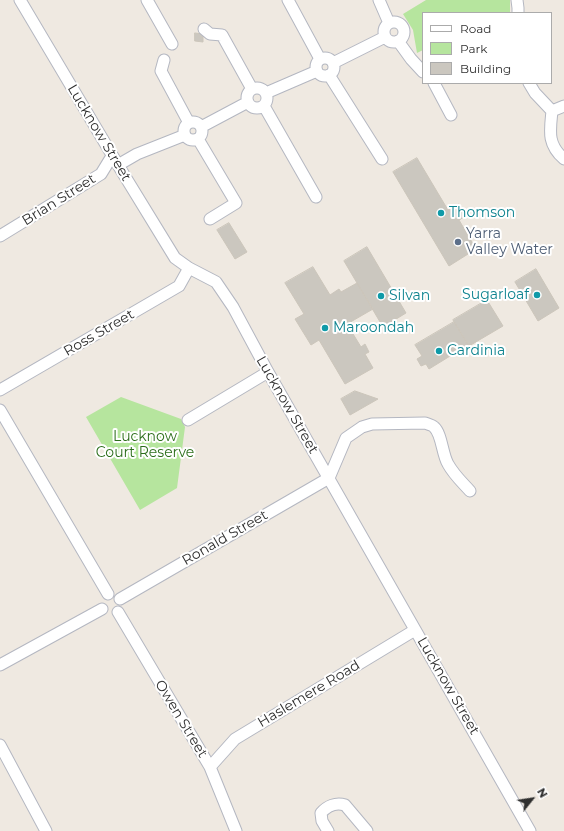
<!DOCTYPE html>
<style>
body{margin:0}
#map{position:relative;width:564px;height:831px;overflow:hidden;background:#efe9e1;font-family:Montserrat,sans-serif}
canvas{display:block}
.legend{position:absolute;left:422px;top:12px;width:130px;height:72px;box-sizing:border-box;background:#fff;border:1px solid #ababab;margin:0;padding:5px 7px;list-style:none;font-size:12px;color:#2e2e2e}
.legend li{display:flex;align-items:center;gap:8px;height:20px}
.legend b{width:20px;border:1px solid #ababab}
.north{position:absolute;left:512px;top:779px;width:40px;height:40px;-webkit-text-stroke:3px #fff;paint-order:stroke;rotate:60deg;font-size:11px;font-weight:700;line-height:16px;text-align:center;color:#2e2e2e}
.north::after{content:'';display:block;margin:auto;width:14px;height:18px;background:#2e2e2e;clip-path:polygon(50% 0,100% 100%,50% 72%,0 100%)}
</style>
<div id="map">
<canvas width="564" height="831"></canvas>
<ul class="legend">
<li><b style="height:5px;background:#fff"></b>Road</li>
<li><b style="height:11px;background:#b6e59e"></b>Park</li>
<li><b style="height:11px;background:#cbc7bf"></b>Building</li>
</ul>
<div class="north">N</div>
</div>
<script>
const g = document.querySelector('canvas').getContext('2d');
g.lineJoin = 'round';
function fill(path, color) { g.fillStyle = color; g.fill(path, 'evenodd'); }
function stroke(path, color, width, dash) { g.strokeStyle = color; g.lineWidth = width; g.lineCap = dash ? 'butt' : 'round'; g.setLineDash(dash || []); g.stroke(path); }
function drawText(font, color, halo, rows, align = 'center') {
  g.font = font + ' Montserrat,sans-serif'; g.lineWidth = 4; g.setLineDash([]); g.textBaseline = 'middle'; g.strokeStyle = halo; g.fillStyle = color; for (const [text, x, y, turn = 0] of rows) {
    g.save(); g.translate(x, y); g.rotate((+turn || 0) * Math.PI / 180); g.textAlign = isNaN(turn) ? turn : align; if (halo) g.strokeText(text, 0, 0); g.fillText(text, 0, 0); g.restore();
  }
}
fill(new Path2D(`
 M426,0H510V13H423V50L417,53L413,30L403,14Z
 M121,397L181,419L185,427L177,488L140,510L86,417Z`), '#b6e59e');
const building = new Path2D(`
 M195,33L203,34V42L195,41Z
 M417,158L448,210L459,204L466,216L459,220L476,249L449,266L393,172Z
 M229,223L247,252L235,259L217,230Z
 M367,247L406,313L383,327L344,261Z
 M313,267L330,295L339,289L341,292L357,283L373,309L347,324L361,347L365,344L369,352L365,354L373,368L345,384L319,340L311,345L295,319L304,314L285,283Z
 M536,269L559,308L538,321L515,282Z
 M487,300L503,326L469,346L453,320Z
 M454,322L468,345L429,369L426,364L421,366L417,359L422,356L415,345Z
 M355,391L378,399L350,415L341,399Z`);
fill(building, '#cbc7bf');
stroke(building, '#cbc5ba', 1);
const minor = new Path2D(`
 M20,0L118,165L175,258L189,268L216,282L233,307L268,372L530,831
 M147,0L172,44
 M288,0L320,59
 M379,0L389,23
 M517,0L518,8V13
 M384 32a10 10 0 1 1 20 0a10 10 0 1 1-20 0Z
 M204,29L210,34L222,35L252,89
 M398,41L411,59L423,72
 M316 67a9 9 0 1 1 18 0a9 9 0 1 1-18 0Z
 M164,60L161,71L189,123
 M333,63L385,37
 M329,75L382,159
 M434,83L451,115
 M529,83L535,93L552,111C550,131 547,144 564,159
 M247 98a10 10 0 1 1 20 0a10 10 0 1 1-20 0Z
 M266,93L317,71
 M264,106L316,197
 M552,111L564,106
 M184 131a9 9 0 1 1 18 0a9 9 0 1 1-18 0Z
 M201,127L248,102
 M198,139L236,203L210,219
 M118,165L137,154L185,135
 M0,236L101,174L112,156
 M0,390L179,286L189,268
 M0,410L108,594
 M188,420L268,372
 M120,599L329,478L346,438L362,427L372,424L425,423C428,424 432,425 434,427C442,434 442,454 448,464C454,475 462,482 470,491
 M118,612L210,767L236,831
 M0,665L102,609
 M0,745L46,831
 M210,767L235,739L415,630
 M328,831L322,821L321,813C327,806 336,802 345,805L367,831`);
stroke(minor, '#b4b7c1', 13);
stroke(minor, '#fff', 11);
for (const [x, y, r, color] of [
 [441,213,4,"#0f9aa8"],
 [458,242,4,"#5c6f8a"],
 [537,295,4,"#0f9aa8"],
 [381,296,4,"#0f9aa8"],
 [325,328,4,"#0f9aa8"],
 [439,351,4,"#0f9aa8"]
]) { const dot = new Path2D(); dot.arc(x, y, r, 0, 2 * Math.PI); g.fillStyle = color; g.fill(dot); stroke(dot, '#fff', 1.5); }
drawText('14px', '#2e2e2e', '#fff', [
 ["Lucknow Street",99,133,59],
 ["Brian Street",59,200,-32],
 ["Ross Street",99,333,-30],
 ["Lucknow Street",287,405,60],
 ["Ronald Street",225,538,-30],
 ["Lucknow Street",448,686,60],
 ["Haslemere Road",309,694,-31],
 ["Owen Street",181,719,59]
]);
drawText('14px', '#0d838f', '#fff', [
 ["Thomson",449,213],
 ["Sugarloaf",529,295,"right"],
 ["Silvan",389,296],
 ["Maroondah",333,328],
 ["Cardinia",447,351]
], 'left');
drawText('14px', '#4e5e75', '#fff', [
 ["Yarra",466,234],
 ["Valley Water",466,250]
], 'left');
drawText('14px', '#2c6e1b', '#fff', [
 ["Lucknow",145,437],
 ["Court Reserve",145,453]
]);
</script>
